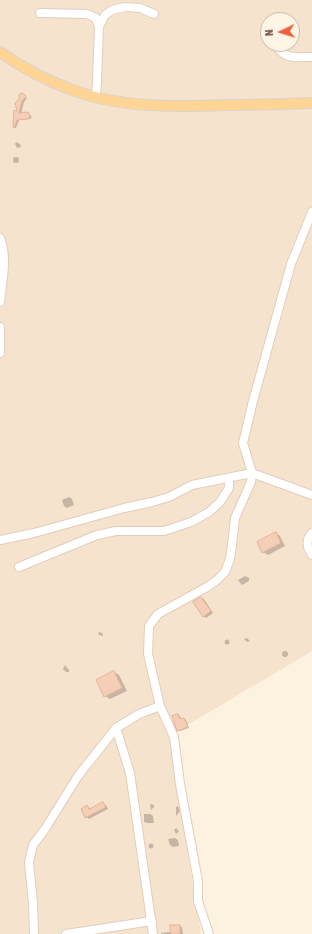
<!DOCTYPE html>
<style>
body{margin:0}
#map{position:relative;width:312px;height:934px;overflow:hidden;background:#fdf1e0;font-family:"Asap Condensed",sans-serif}
canvas{display:block}
.north{position:absolute;left:260px;top:12px;width:40px;height:40px;box-sizing:border-box;background:#fff5e7;border:1px solid #c8b5a7;border-radius:50%;rotate:266deg;font-size:11px;font-weight:700;line-height:16px;text-align:center;color:#755646}
.north::after{content:'';display:block;margin:auto;width:14px;height:18px;background:#ee613e;clip-path:polygon(50% 0,100% 100%,50% 72%,0 100%)}
</style>
<div id="map">
<canvas width="312" height="934"></canvas>
<div class="north">N</div>
</div>
<script>
const g = document.querySelector('canvas').getContext('2d');
g.lineJoin = 'round';
function fill(path, color) { g.fillStyle = color; g.fill(path, 'evenodd'); }
function stroke(path, color, width, dash) { g.strokeStyle = color; g.lineWidth = width; g.lineCap = dash ? 'butt' : 'round'; g.setLineDash(dash || []); g.stroke(path); }
fill(new Path2D(`
 M0,0H312V651L169,736L201,934H0ZM268,20H292V44H268Z`), '#f5e3ce');
fill(new Path2D(`
 M24,95L27,98L24,102L21,114H29L32,117L30,119L19,120L16,128L14,127Z
 M16,142L20,144L21,147L17,148L15,144Z
 M13 160a3 3 0 1 1 6 0a3 3 0 1 1-6 0Z
 M69,497L72,499L74,505L67,508L64,506L62,500Z
 M276,533L280,536L285,546L268,555L263,552Z
 M245,576L249,578V581L242,585L238,580Z
 M201,598L204,599L213,613L206,618L203,616Z
 M100,632L103,634V636L99,635L98,633Z
 M247,638L250,641L247,642L244,639Z
 M224.5 642a2.5 2.5 0 1 1 5 0a2.5 2.5 0 1 1-5 0Z
 M282 654a3 3 0 1 1 6 0a3 3 0 1 1-6 0Z
 M65,665L69,670V672H66L63,669Z
 M114,672L119,675L127,691L110,699L105,696Z
 M178,715L180,716L181,720L184,719L186,720L189,728L180,731L178,730Z
 M103,803L106,805L108,809L89,819L86,817L87,806L91,809Z
 M150,804L154,805V807L151,810Z
 M178,806L180,811L176,816V807Z
 M144,814H150L153,816L154,823H147L144,822Z
 M176,828L179,831L176,834L174,830Z
 M175,838L178,840L179,846L173,847L170,845L168,839Z
 M148.5 846a2.5 2.5 0 1 1 5 0a2.5 2.5 0 1 1-5 0Z
 M180,926L182,927L183,934H161V933L169,932L172,933Z`), '#0003');
const building = new Path2D(`
 M22,93L24,94L26,97L22,101L19,113L28,112L30,116L28,119L17,120L14,128L13,127L14,110L17,111L15,103L19,99V95Z
 M276,532L281,543L262,553L257,542Z
 M201,597L211,611L203,617L193,602Z
 M114,671L122,688L104,697L96,680Z
 M178,714L180,719L184,718L188,727L177,731L172,716Z
 M103,802L106,807L85,818L81,809L87,805L89,809Z
 M170,925H180V934H171Z`);
fill(building, '#f4ceb6');
stroke(building, '#e8b396', 1);
const minor = new Path2D(`
 M40,13L87,14L96,18L99,27L97,80L96,97
 M99,27L105,15L112,10L125,7L140,8L154,14
 M275,44C284,60 296,57 312,57
 M0,238C8,257 2,282 0,302
 M0,327V353
 M312,533C305,541 307,547 312,555
 M0,540L34,533L124,508L152,502L169,497L192,485L252,473L312,495
 M19,567L97,535L116,531H164L191,522L209,512L220,502L229,488V479
 M116,728L130,773L153,934
 M34,934L33,903L29,862L33,845L45,829L78,776L116,728L139,714L160,706
 M66,934L152,921
 M209,934L198,901V881L180,784L174,737L160,706L148,654L149,626L158,614L207,587L217,580L225,572L230,559L232,545L235,518L251,482L252,473L243,443L253,401L291,264L312,212`);
const major = new Path2D(`
 M0,52C21,67 45,80 70,89C118,108 173,107 224,105C253,105 283,104 312,103`);
stroke(minor, '#e2cdbc', 10);
stroke(major, '#dbd3cf', 12);
stroke(minor, '#fff', 8);
stroke(major, '#ffd595', 10);
</script>
